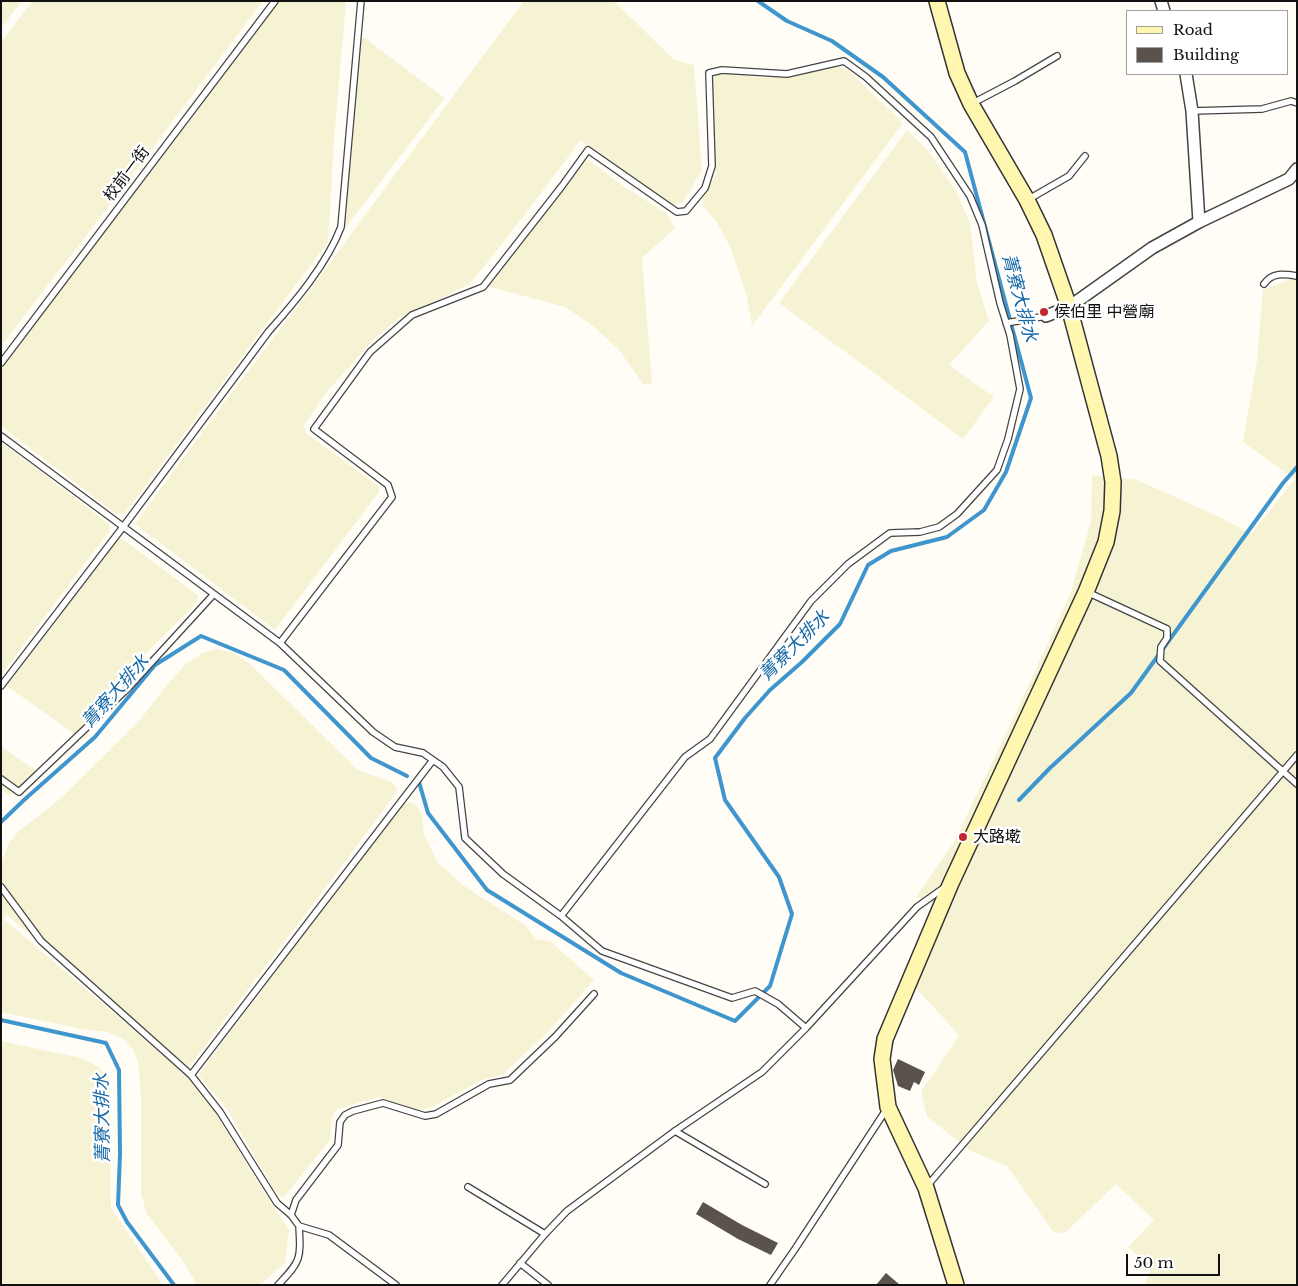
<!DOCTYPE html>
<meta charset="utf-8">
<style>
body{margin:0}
#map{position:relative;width:1298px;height:1286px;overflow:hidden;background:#fffdf5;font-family:"Libre Baskerville",serif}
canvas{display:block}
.frame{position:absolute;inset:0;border:2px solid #111;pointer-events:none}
.legend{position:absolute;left:1126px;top:10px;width:162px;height:65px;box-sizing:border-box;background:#fff;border:1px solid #a0a0a0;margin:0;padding:6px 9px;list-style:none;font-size:15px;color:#111}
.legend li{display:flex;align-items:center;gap:10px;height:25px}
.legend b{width:25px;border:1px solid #a0a0a0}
.scale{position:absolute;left:1126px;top:1254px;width:94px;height:22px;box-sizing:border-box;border:2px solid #111;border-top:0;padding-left:6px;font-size:15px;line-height:18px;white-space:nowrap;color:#111;-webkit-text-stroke:4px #fff;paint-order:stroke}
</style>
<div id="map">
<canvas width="1298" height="1286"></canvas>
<div class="frame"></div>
<ul class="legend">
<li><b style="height:6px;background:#fff6b0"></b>Road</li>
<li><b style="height:14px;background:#5a524d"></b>Building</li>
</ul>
<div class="scale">50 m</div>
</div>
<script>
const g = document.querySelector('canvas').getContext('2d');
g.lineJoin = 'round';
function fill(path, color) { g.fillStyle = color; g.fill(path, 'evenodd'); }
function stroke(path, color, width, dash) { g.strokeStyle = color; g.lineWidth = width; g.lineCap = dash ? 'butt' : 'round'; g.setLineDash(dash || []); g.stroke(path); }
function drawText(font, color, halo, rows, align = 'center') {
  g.font = font + ' "Libre Baskerville","Noto Sans TC",serif'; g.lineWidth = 5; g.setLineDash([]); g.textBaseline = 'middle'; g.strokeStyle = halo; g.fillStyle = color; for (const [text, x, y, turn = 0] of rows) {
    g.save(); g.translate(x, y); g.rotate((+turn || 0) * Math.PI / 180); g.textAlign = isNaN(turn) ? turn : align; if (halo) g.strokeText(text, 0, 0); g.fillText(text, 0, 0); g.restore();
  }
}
fill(new Path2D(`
 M1,1H22L1,28Z
 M33,1H263L112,202L1,346V42Z
 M278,1H346L334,142L328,242L125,513L116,514L1,426V365L193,117Z
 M524,1H614L674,60L694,65L702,171L682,203L669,205L581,140L523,217L470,284L399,318L373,340L326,393L304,425L306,433L378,486L379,492L275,630L135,524L223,404L309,292L362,219Z
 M358,38H365L445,98L336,240L351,83Z
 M830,67H841L850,72L903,123L752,326L747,297L731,249L718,224L704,207L702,195L716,175L710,73H731L760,78L795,75Z
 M907,130L930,153L958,194L970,224L977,282L989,321L949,365L994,397L963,439L779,303Z
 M583,156L626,188L666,213L675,228L642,258L652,384H643L619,350L593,326L565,307L483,285Z
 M1297,276V1285H1142L1144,1284L1152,1268L1128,1247L1154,1220L1116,1184L1066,1232L1054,1233L1007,1166L971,1151L927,1117L921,1092L959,1035L913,985L939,906L916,897L954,842L1020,704L1071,592L1091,521L1092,475L1137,480L1222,518L1251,534L1295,479L1243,442L1257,361L1263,290Z
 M1,442L109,524L110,530L1,675Z
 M120,537L199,596L192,608L148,651L77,736L7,686Z
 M217,649L233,653L249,663L358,770L392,782L397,789L393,797L338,871L189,1067L7,915L4,919L188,1077L217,1114L265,1194L289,1230L285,1263L260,1285H197L181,1258L146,1213L141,1192V1094L138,1062L133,1049L122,1038L108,1032L87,1030L1,1012V863L9,843L18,832L61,798L140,720L166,686L186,664L202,653Z
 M1,746L38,772L10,796L1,789Z
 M403,803H414L422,814L424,835L438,863L464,886L525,925L536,939L550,941L594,980L548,1032L502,1075L482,1080L430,1108L419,1110L379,1097L337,1109L332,1116L330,1140L283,1198L275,1191L227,1109L198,1075Z
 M1,1041L81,1058L97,1066L108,1076L110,1082L111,1208L163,1285H1Z`), '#f6f3d4');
stroke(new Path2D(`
 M419,782L428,813L487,890L621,973L735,1021L770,986L792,914L779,877L725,800L715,758L745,718L770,690L802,662L840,624L868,565L891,551L947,537L984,510L1006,472L1031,398L965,152L883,77L832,41L787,21L758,1
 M1019,800L1050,768L1131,693L1283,483L1297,467
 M1,822L24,800L95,737L155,665L201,636L284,670L371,758L407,776
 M1,1020L106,1043L119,1070L120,1154L118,1205L127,1222L174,1285`), '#3f96cf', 4);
fill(new Path2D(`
 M898,1059L925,1072L919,1085L914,1082L910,1091L898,1086L893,1070Z
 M703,1202L742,1225L778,1243L771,1255L738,1239L696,1214Z
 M886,1273L900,1285H876Z`), '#5a524d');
const lane = new Path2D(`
 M971,104L1015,81L1057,56
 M1192,111L1262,109L1291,101L1297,103
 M1029,199L1069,176L1085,156
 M1264,284C1272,272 1284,274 1297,276
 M1006,323L1046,316
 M1,363L275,1
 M1,436L280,643L373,732L395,747L423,753L443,767L459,787L465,838L503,874L561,916L602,951L732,998L755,991L778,1004L806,1028
 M1087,592L1167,629V638L1161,647L1160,661L1297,784
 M280,643L392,497L388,485L314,429L370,352L412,315L483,287L562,186L588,150L677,212L686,211L705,188L712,166L709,73L722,70L787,74L844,61L866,77L931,137L970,196L982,225L1000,303L1010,335L1020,389L1008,439L997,470L957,514L939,527L920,532L890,533L848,564L811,601L710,739L685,757L561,916
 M1,686L123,527L269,331C295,302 327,264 341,227L361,1
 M1,779L19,792L128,688L214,594
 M1,887L41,941L191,1075L220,1112L277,1203L291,1215L299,1226L329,1235L396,1285
 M191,1075L433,760
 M675,1131L765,1184
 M927,1186L1297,755
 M468,1187L545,1234
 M291,1215L296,1200L338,1145L340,1122L345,1115L353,1111L383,1103L425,1116L436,1114L489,1084L510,1080L555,1037L594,994
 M520,1263L548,1285
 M278,1285C301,1261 301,1259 299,1226
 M502,1285L545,1234L567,1211L675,1131L762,1072L806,1028L917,907L945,887
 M770,1285L795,1249L886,1110`);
const street = new Path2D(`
 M1161,1L1164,11
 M1186,74L1192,111L1199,222
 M1046,316L1069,307L1152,248L1199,222L1289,179L1297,169`);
const secondary = new Path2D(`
 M937,1L957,73L971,104L1027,200L1044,235L1069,307L1109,456L1113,482L1112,511L1106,542L1086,592L951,883L885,1039L882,1059L888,1107L926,1188L956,1285`);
stroke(lane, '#444', 8);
stroke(street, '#444', 14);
stroke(secondary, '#333', 18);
stroke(lane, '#fff', 5.5);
stroke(street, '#fff', 11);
stroke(secondary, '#fff6b0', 15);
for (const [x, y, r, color] of [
 [1044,312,5,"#c4262e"],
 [963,837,5,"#c4262e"]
]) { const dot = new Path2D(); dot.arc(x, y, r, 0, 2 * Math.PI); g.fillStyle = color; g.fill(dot); stroke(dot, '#fff', 2); }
drawText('16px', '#111', '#fff', [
 ["校前一街",127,174,-53]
]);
drawText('16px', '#111', '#fff', [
 ["侯伯里 中營廟",1054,312],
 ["大路墘",973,837]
], 'left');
drawText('italic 18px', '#1768a6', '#fff', [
 ["菁寮大排水",1019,298,75],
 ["菁寮大排水",795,646,-45],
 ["菁寮大排水",116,692,-48],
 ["菁寮大排水",103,1118,-91]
]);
</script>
